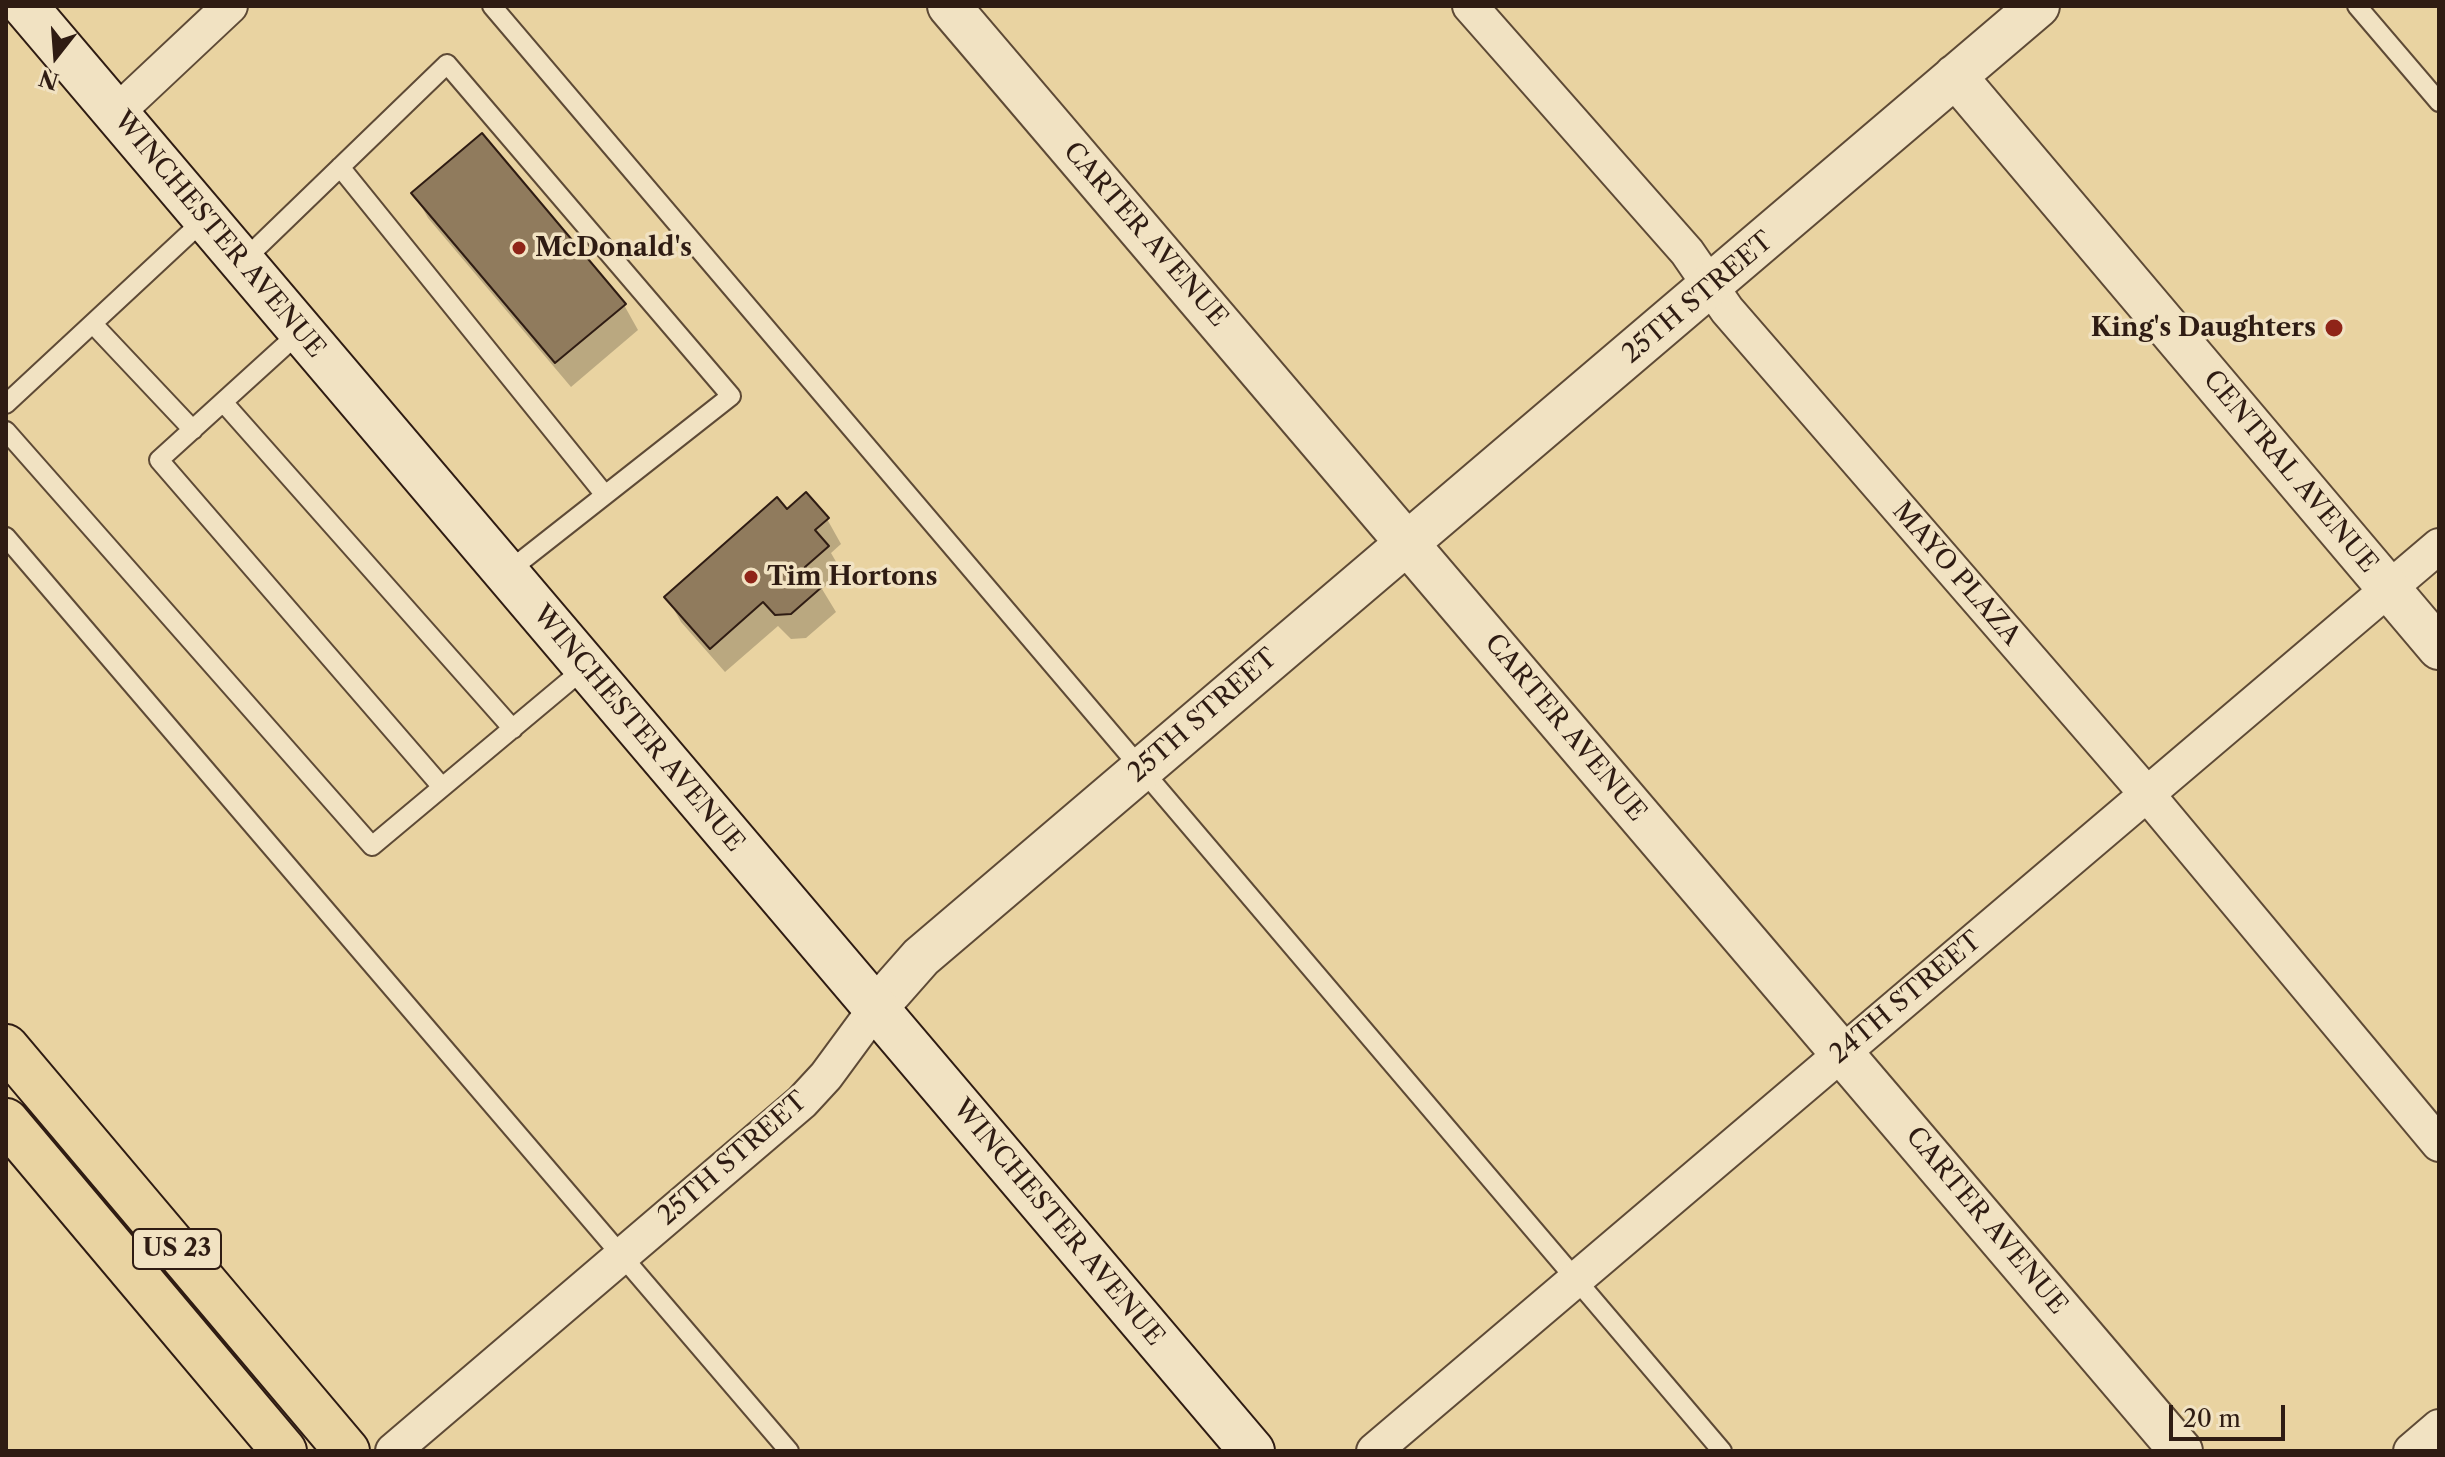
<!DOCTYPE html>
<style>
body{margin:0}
#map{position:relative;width:2445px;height:1457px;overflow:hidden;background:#e9d3a1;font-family:"Libre Caslon Text",serif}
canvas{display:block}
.frame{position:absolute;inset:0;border:8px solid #2f1c13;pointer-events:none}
.north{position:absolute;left:16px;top:16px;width:80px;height:80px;-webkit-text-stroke:6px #f1e2c2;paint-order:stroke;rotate:197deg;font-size:22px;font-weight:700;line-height:32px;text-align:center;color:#2f1c13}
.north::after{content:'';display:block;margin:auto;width:28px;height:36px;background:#2f1c13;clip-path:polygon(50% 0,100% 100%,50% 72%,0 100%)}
.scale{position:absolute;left:2169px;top:1405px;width:116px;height:36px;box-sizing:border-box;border:4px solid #2f1c13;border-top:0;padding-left:10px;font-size:24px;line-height:28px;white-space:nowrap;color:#2f1c13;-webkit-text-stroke:6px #f1e2c2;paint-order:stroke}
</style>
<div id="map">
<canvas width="2445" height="1457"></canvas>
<div class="frame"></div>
<div class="north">N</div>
<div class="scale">20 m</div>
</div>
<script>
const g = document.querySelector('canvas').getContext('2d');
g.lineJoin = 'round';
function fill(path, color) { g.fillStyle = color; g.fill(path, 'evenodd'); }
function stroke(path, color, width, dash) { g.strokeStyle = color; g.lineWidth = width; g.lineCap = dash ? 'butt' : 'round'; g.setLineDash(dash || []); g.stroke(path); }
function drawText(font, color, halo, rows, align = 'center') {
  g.font = font + ' "Libre Caslon Text",serif'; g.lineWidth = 7; g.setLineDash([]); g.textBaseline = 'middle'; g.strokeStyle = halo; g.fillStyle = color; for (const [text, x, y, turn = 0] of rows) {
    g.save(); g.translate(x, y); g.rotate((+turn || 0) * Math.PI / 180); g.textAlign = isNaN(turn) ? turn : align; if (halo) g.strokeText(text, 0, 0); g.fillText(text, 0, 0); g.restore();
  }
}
fill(new Path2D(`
 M414,193L624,305L638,330L571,387L428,218Z
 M787,511L827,519L841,544L831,553L842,572L822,589L836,612L806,638L791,639L778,626L725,672L681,622L667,597Z`), '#0003');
const building = new Path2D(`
 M482,133L626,304L555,363L411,193Z
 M806,492L829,518L815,530L829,546L805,567L823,586L791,614L775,615L763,602L710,649L664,597L777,497L787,509Z`);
fill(building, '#907b5d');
stroke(building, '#2f1c13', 2);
const service = new Path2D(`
 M492,6L1722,1451
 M2357,6L2439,102
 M340,167L605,495
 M242,262L447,64L731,396L506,573
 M93,324L193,430
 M301,331L159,460L442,787
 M223,402L513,729
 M6,404L205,219
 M6,431L372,846L586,667
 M6,537L789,1451`);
const minor = new Path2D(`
 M1470,6L1687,252L1727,310L2146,793L2439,1144
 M115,114L230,6
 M393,1451L802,1102L826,1076L876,1008
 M1374,1451L2439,546
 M2411,1451L2439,1427`);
const tertiary = new Path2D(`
 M949,6L2181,1451
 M1955,76L2439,648
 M876,1008L921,957L2038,6`);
const secondary = new Path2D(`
 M25,6L1252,1451`);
const trunk = new Path2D(`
 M6,1047L347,1451
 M6,1121L284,1451`);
stroke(service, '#5e4a36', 22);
stroke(minor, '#5e4a36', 38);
stroke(tertiary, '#5e4a36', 46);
stroke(secondary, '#2f1c13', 48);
stroke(trunk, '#2f1c13', 48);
stroke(service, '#f1e2c2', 18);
stroke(minor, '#f1e2c2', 34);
stroke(tertiary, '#f1e2c2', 42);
stroke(secondary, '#f1e2c2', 44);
stroke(trunk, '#e9d3a1', 44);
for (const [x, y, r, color] of [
 [519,248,8,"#8f2418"],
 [2334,328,10,"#8f2418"],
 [751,577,8,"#8f2418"]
]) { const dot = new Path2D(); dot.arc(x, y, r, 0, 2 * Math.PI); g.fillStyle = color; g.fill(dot); stroke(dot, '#f1e2c2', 3); }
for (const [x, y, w] of [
 [177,1249,88]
]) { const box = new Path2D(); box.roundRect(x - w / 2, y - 20, w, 40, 6); g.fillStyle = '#f1e2c2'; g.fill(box); stroke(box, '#2f1c13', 2); }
drawText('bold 24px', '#2f1c13', null, [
 ["US 23",177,1249]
]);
drawText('26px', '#2f1c13', '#f1e2c2', [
 ["WINCHESTER AVENUE",219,235,50],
 ["CARTER AVENUE",1145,235,49],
 ["25TH STREET",1698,298,-40],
 ["CENTRAL AVENUE",2290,472,50],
 ["MAYO PLAZA",1956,574,49],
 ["25TH STREET",1203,716,-41],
 ["CARTER AVENUE",1565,728,50],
 ["WINCHESTER AVENUE",638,729,50],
 ["24TH STREET",1906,998,-40],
 ["25TH STREET",733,1159,-41],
 ["CARTER AVENUE",1986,1221,50],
 ["WINCHESTER AVENUE",1058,1223,50]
]);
drawText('bold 26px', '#2f1c13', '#f1e2c2', [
 ["McDonald's",535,248],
 ["King's Daughters",2316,328,"right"],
 ["Tim Hortons",767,577]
], 'left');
</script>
